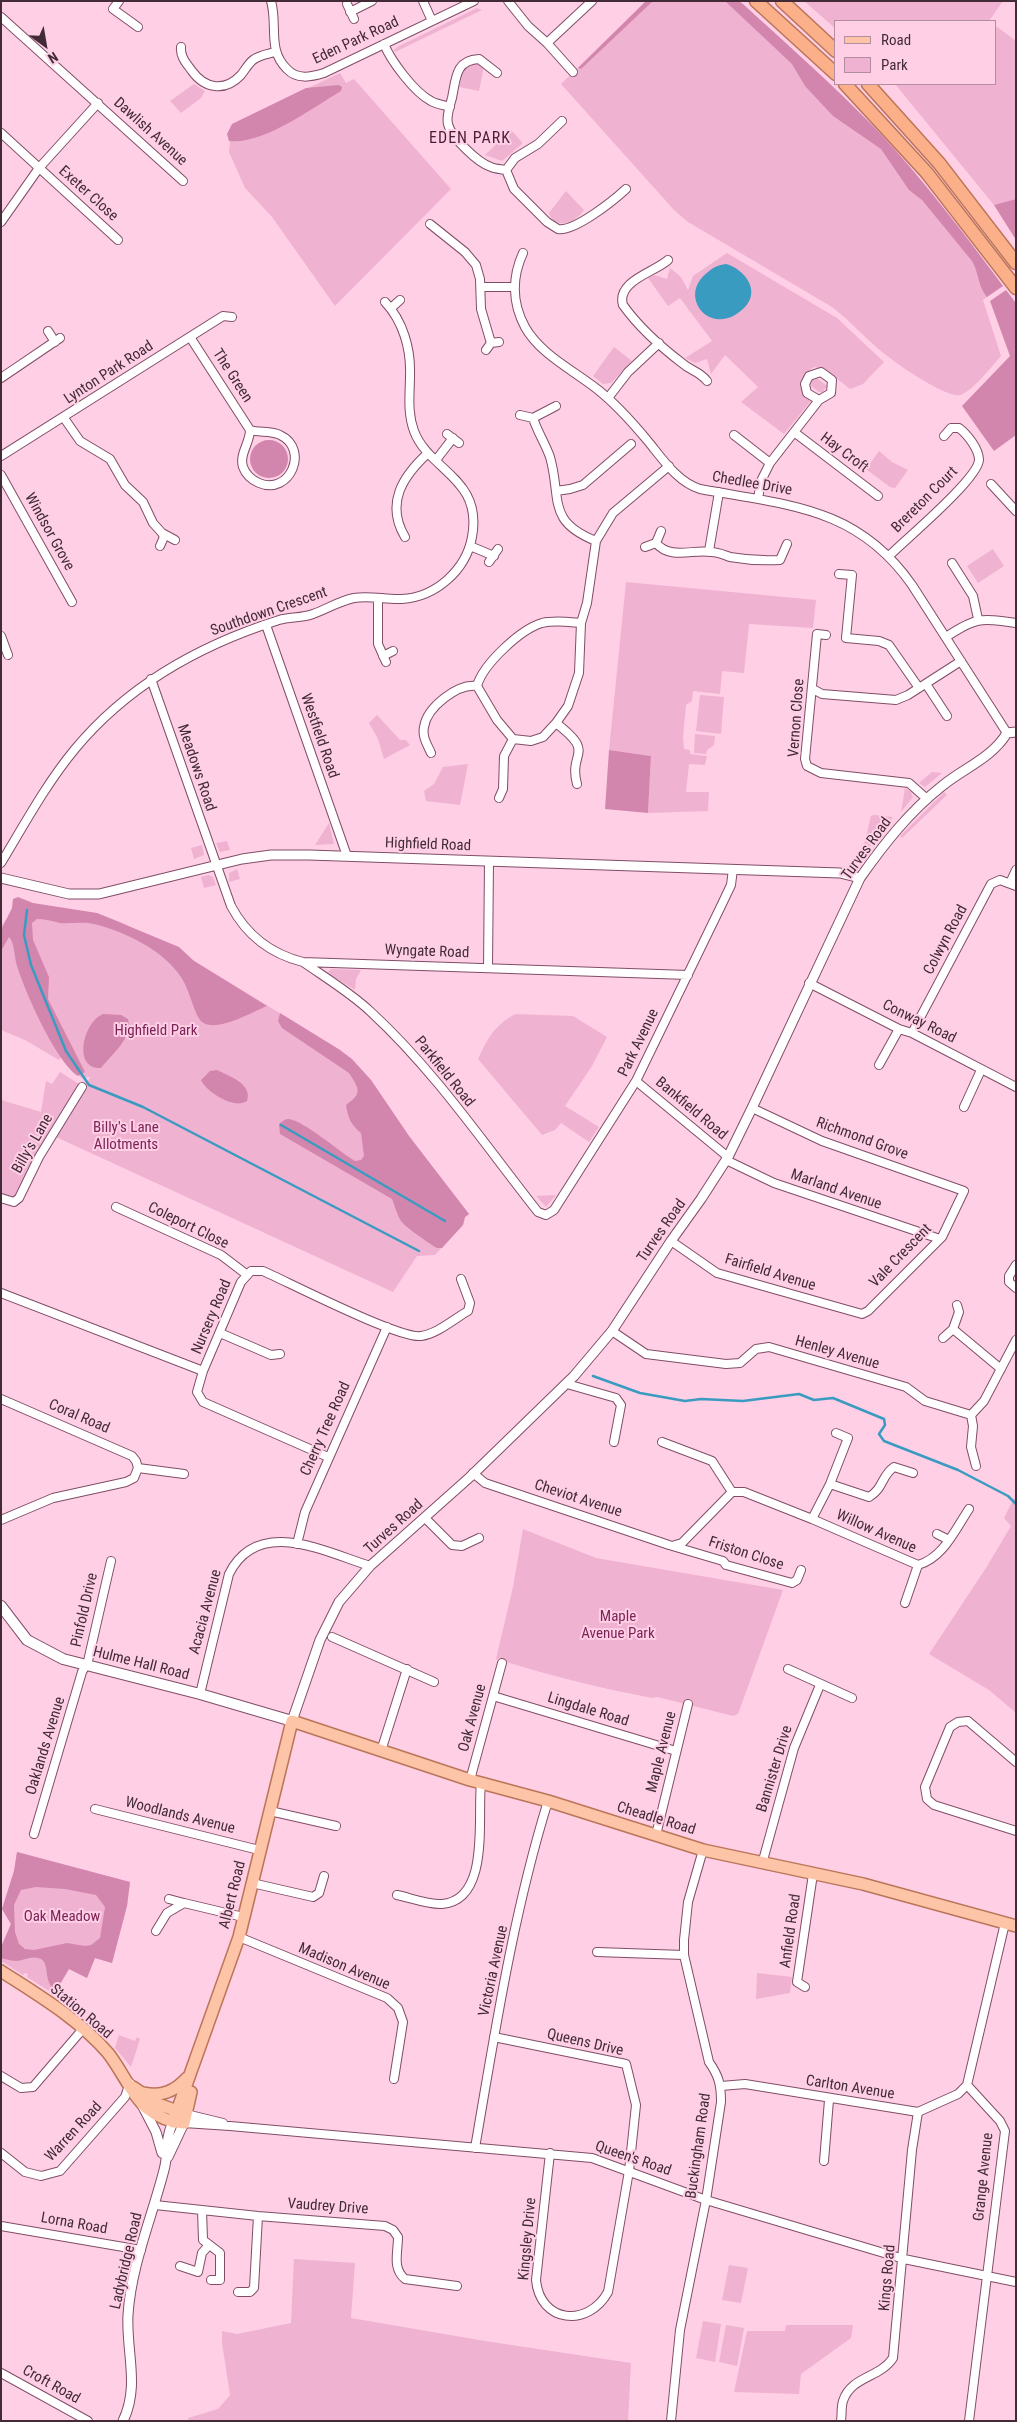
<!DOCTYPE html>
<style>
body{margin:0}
#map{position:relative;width:1017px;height:2422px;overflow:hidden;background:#ffcfe6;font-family:"Roboto Condensed",sans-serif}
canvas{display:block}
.frame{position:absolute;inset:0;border:2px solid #422b37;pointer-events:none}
.legend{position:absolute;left:834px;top:20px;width:162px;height:65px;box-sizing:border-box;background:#ffcfe6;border:1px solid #b38da0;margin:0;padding:6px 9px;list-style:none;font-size:15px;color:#422b37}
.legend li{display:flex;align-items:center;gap:10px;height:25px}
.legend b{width:25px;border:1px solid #b38da0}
.north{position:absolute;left:20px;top:20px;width:50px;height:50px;-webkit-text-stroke:4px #ffcfe6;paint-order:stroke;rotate:148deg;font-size:14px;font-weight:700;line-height:20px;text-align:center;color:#422b37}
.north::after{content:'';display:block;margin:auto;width:18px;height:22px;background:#422b37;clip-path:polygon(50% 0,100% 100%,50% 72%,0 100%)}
</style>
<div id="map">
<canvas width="1017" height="2422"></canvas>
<div class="frame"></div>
<ul class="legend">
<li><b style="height:6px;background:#fdc4a7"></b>Road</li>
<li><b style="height:14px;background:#f0b2d1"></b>Park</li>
</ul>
<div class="north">N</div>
</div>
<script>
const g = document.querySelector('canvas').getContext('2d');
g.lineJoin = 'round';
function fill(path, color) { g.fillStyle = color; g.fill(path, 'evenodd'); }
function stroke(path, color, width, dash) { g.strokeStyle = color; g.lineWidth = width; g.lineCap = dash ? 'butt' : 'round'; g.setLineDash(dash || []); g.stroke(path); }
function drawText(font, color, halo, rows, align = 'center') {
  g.font = font + ' "Roboto Condensed",sans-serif'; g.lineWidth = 4; g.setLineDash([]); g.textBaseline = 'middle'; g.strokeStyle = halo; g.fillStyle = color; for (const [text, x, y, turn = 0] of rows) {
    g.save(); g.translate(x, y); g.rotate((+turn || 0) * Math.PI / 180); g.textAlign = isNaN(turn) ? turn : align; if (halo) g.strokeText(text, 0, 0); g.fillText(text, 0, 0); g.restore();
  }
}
fill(new Path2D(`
 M646,1H732L895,152L995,291L983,300L1001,356C992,366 973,391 960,395C949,399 901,367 890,358C869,343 853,323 832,307L688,222L674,210L561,84Z
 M804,1H1003L989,21H836V29Z
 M477,8L482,10L395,52L394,50L399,46Z
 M996,26L1016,41V199L994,205L895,84H996Z
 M474,63L484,66L479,91L459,87L463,69Z
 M340,73L346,83L354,79L451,189L335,306L272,217L245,188L229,152L232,124Z
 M194,84L205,91L201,98L181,113L170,101Z
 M511,130L522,142V144L502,161L485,155Z
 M566,191L584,210C577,222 554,231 549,213Z
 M727,253L837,318L884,362L863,384L850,389L825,369L814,367C800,376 797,390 811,401L784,434L741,402L758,387L725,355L711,374L707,359L695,363L685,358L712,341L680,298L668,306L648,278L654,275L667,279L670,268L681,277L688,290L693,276Z
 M614,347L632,361L611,383L603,384L593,376Z
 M818,379L827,386L823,392H819L811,386L812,380Z
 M879,451L892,462L908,470L895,488L890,487L866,469Z
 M993,549L1004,566L978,583L967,566Z
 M626,582L816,600L813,628L749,624L744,673L722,671L720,694L693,691L692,701L686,705L683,737L684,749L690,750V754L707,756L705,765L689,764L686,792H709L708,811L648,813L651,756L609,750Z
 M700,695L724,697L721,734L696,731Z
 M377,715L400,740H406L410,745L384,759L378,739L369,723Z
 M695,734L715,736L714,745L707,750L706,754L694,753Z
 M468,764L460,805L426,801L424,791L434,784L443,767Z
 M932,772L942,773L925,787L919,783Z
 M905,788L911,792L913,797L901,812Z
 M944,792L947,795L902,838L900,836Z
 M874,815L893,817L861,858L871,816Z
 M329,823L334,844L315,845Z
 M227,841L230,850L220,852L216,843Z
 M202,845L204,855L194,859L191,848Z
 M237,869L240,879L229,882V873Z
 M209,875L213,877L216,885L204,888L201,877Z
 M14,909L97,913L123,923L183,954L340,1050L371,1080L409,1136L469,1214L465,1217L463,1225L435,1255L417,1256L393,1292L56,1137L86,1089L85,1087L90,1077L81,1078L64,1054L59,1060L25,1040L1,1030V926Z
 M331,969L361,970L356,979L355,990L331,975L328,972Z
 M515,1014L573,1016L607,1037L592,1066L565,1106L599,1127L589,1142L561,1123L555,1130L542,1135L478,1059C488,1038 494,1026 515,1014Z
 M60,1072L79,1084L30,1165L17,1195L12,1198L1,1194V1100L41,1112L46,1081L52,1084Z
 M556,1195L546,1207L536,1196Z
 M1014,1498L1016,1500V1713L989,1690L929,1654L986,1568L1011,1526L1004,1518Z
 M523,1529L596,1558L783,1590L738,1714L733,1716L657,1697L652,1698C599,1688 548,1675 496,1659L513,1587Z
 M17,1852L130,1882L127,1906L112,1963L95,1958L87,1978L69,1969L54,1994L27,1977L28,1974L25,1973L23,1975L1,1961V1947L11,1924L2,1909L14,1871Z
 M757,1973L792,1977L790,1993L756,1999Z
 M119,2035L135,2041L137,2037L140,2039L131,2067L115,2048Z
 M294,2259L355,2263L351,2318L485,2341L631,2363L628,2421H189L188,2418L218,2409L230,2395L222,2343V2331L237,2334L291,2323Z
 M729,2265L748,2268L741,2303L722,2300Z
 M703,2321L721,2324L715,2362L696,2358Z
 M726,2325L744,2328L737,2366L719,2362Z
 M786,2325H853L851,2338L801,2374L799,2394L734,2392L747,2331H785Z`), '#f0b2d1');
fill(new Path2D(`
 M646,1H653L581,69L578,68Z
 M725,1H739L743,4C788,45 834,86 876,129C922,178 963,232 1003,286L987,297C978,287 979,273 972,261L922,200L909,190L881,149L833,116L805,86L792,64Z
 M339,85L342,87L341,91C312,108 263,145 229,141L227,134L232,124L306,88Z
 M1016,199V240L994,205Z
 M1006,290L1016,303V435L994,451L962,406L1010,356L990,301Z
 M250 459a19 19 0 1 1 38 0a19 19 0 1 1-38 0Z
 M609,750L651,756L648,813L605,809Z
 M18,897L33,903L97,913L179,947L194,961L267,1006C252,1012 217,1033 202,1022C195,1017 189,988 181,977C163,950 126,932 94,924C83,921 71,924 60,923C52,921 45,919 37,919L32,923L33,940L49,977L48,999L85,1072L78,1076C56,1062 25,992 17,966C14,956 15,944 9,937L1,951V930L12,908L13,899Z
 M280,1013L340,1050L352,1059L371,1080L409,1136L469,1214L465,1217L463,1225L442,1248H437C430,1244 405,1227 401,1221C397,1215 395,1206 392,1199L280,1134L279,1124C282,1121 285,1119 289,1119C304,1121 340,1152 355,1161L361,1160L364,1156L361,1133C351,1125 348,1118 346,1105C363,1093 359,1089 349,1073L282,1028L278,1021Z
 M103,1014L121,1015L128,1019C133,1038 112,1054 101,1068C73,1070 82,1023 103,1014Z
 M217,1070C229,1076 253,1084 247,1101C235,1110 206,1092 201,1080L210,1071Z
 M17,1852L130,1882L127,1906L112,1963L95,1958L87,1978L69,1969L56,1991C41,1980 52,1961 38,1958C31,1956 24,1960 17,1961C12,1961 6,1959 1,1958V1947L11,1924L2,1909L14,1871ZM36,1887L65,1889L96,1895L105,1907L100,1938L91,1945L85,1946L67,1943L34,1950L25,1949L19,1944L15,1932L14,1905L21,1890Z`), '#d386ad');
fill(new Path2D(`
 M726,264C744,269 761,290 745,307C712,341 675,296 708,272C714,267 718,265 726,264Z`), '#3a9bc1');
stroke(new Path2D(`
 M27,910L24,935L31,965L66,1051L89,1085L143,1107L419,1251
 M281,1125L445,1221
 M593,1376L640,1393L685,1401L701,1399L743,1401L799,1394L814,1400L833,1398L884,1419L885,1425L879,1434L884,1441L958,1470L1008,1496L1016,1504`), '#3a9bc1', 2.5);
const minor = new Path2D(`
 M119,1L113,9L138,27
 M271,1C278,25 267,50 287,69C297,80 311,77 324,73L474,1
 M423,1L432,21
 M508,1L528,26L547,43L573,72
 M347,4L354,19
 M350,12L372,1
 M1,17L183,181
 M547,43L592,1
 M384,44C391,61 414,92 431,101C436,104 443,105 450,107
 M181,47C180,57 187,64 192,71C205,89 225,92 241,75C245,70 248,64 253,60C259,55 268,54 275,52
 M497,73L479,59C455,60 456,79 452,98C450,105 446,116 448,124C451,137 478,163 491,167C495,169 501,169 506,170
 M1,133L118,240
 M506,170L514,189L547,222L558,229C574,232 613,201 626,189
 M506,170L515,158L538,144L562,121
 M1,222L39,168L98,103
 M430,224L465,252L476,265L480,279L481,309L491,343
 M523,253C512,277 512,303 525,327C540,354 573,370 597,389C616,404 632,422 647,440C662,458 677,482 700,489C786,505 857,506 912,585L1007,733
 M668,260C655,272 616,281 623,305C638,326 661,347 682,363C691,371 699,371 707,381
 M481,287H515
 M391,308L400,300
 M48,331L55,342
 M190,337L250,430
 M486,350L491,343L499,342
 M1,378L60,338
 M608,398L628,372L659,343
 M520,415L533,418L556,406
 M64,418L80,441L110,459L125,485L143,502L153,523L162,533L175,540
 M533,418C537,431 545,443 550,457C562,499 546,521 596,541
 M250,430C260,433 271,430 280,435C310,449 290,496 259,483C252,480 246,475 243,467C239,454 250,443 250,430Z
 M794,432L878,496
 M447,434L459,443
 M734,435L770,463
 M1,456L223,316L232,317
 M436,460L453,438
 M1,475L72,602
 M991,484L1016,511
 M556,491L570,489L583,485L631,444
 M758,499L761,481L770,463L819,400L831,393L832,380L821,372L809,376L805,384L807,393L819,400
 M661,531L656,543C670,560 693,549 711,552C718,552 724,555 730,557C747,560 763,561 780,560L787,544
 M405,537C385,503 403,476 428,453
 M160,546L164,537L162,533
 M470,546L494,556
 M645,547L656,543
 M709,551L719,492
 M889,556C905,540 978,479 979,460C979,449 967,434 959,428H951L944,436
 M489,562L498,549
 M952,563L973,596L978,619
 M839,574L852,575L846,638L879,641L889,645L919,688
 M378,598V644L386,662
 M581,623C568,622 555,620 542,623C521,629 483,664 477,686L497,720L513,739L531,741L543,737L556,723L568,706L579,673L581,623L587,603L596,541L613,513L669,466
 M266,625L347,856
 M826,635L817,634L805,759L807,766L821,773L909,783L927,799
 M1,636L8,655
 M946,637C976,617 980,618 1016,623
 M383,656L393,651
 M151,679L231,906C247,936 271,954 303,962L688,975
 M926,684L947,716
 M813,689L822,694L896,700L908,695L961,661
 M556,723C597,755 568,750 577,784
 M431,753C427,744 422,737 424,727C427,707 458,683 477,686
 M499,798L503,789L504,756L513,739
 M1,863C24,825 46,784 75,749C128,685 200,645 279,620C290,617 302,618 313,614C327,609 339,601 354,598C370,595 386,600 402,599C436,597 466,570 472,537C483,478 429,471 414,431C407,412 410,394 410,375C411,349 403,321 385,302
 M1010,883L1016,870
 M303,962C326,978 351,993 371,1012C435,1071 485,1145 538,1212L546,1215L554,1210L636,1081L722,904L731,885L733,869
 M488,968L489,861
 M809,983L899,1029L912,1033L1016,1087
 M912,1033L991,884L1000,880L1016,886
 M879,1065L899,1029
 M636,1081L728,1157
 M964,1107L981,1070
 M726,1160L774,1183L940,1239
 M1,1198L14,1202L19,1198L39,1157L82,1087
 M116,1207L221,1255L246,1274
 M671,1241L717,1273L862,1314L868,1311L942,1237L964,1191L822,1141L752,1108
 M1016,1265L1009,1276V1282L1016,1288
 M1,1293L203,1371L241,1282L251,1271H263C290,1283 399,1339 421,1336C437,1334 454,1319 468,1311L470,1303L461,1279
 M953,1329L959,1312L957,1305
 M612,1331L646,1354L726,1364L740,1363L756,1349L769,1347L906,1387L925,1401L971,1415L984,1401L1016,1340
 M220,1333L271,1355L280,1354
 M943,1338L953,1329L1001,1369
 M203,1371L197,1392L203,1402L328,1457
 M567,1384L616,1398L621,1405L614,1442
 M1,1399L132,1456L136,1461L138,1468
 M971,1415L973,1426L971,1447L976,1466
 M662,1442L712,1461L732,1492
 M138,1468L184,1474
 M473,1473L485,1483L669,1545L723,1561L726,1565L792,1583L797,1580L801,1570
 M830,1484L869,1497C884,1488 881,1476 894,1467L913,1473
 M425,1518L452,1545L462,1546L479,1538
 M812,1519L830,1484L848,1438L836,1433
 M1,1520L53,1498L126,1482L134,1478L138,1468
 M937,1534L949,1540
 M297,1544L305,1512L387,1327
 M675,1545L682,1543L732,1492H744L812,1519L918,1565C943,1558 955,1530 969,1509
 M905,1603L918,1565
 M332,1637L434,1682
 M788,1669L852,1698
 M200,1694L229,1574C258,1516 325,1552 370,1566
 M493,1696L676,1751
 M381,1751L407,1669
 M1016,1762L968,1721L958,1722L950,1727L925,1787L927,1799L934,1805L1016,1831
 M470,1780L502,1663
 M95,1809L259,1850
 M270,1811L336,1826
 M34,1834L82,1672L88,1661L111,1561
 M656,1835L688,1704
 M762,1864L794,1748L820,1685
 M252,1883L313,1897L319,1893L324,1876
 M397,1895C411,1898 429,1905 442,1904C491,1900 477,1816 481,1783
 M169,1899L184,1903
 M156,1931L167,1913L184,1903L243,1917
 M239,1937L387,1998L398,2008L403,2022L394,2079
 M597,1952L684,1955
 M805,1987L797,1982L813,1874
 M494,2037L626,2064L636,2105L629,2171L608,2292C588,2328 540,2323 536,2280L550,2153
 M1,2076L21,2088L33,2087L82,2030
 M721,2086L745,2084L918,2112L958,2094L967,2085
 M186,2114L223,2123
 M184,2123L230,2126L592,2158L706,2200L904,2259L1016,2282
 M475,2148C495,2032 513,1914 548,1801
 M1,2153L25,2172L41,2176L60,2171L125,2097L130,2083
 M824,2161L829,2100
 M155,2205L258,2216L385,2226L393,2230L398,2237C398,2253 392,2268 405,2279L457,2286
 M202,2210L203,2240L220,2253V2280H211
 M1,2226L141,2250
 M180,2266L198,2272L202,2253L209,2245
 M238,2292H250L254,2288L258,2216
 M1,2373L88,2421
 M671,2421L680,2330L706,2200L721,2102C721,2085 719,2076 709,2062L684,1955V1940L688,1902L703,1850
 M841,2421C842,2415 841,2407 843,2401C851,2376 880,2378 893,2358L912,2150L918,2112
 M969,2421L1005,2131L1000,2121L967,2085L1005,1923`);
const tertiary = new Path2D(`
 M1,878L69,894H99L242,859L271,855H309L840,873L860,878
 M292,1721L320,1640L339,1602L370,1566L470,1477L574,1376L612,1331L671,1241L701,1199L728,1157L752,1108L860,878C884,844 909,812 942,786C964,768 992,758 1007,733L1016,732
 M142,2105L156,2132L162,2153
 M168,2157L184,2123
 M123,2421C140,2386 126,2352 128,2315C131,2266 152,2217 164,2170C169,2152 164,2141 173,2122`);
const secondary = new Path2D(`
 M1,1606L27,1640L63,1659L200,1694L292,1721`);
const primary = new Path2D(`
 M1,1971C38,1995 79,2019 108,2053C121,2069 134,2099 148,2109C158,2117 171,2122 184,2123L191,2092
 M133,2087L158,2104L183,2113
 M144,2093C162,2097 175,2091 187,2078
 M173,2122L239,1937L292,1721L470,1780L548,1801L703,1850L863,1884L1016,1926`);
const trunk = new Path2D(`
 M756,1L836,74
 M782,1L836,51
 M845,84L927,173L1016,288
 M868,84L939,163L1016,263`);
stroke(minor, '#804d67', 10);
stroke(tertiary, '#804d67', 11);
stroke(secondary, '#804d67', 12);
stroke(primary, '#ba7559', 14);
stroke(trunk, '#ba7559', 15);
stroke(minor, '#fff', 8);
stroke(tertiary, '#fff', 9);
stroke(secondary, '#fff', 10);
stroke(primary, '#fdc4a7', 11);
stroke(trunk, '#fcb08a', 12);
drawText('15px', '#422b37', '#ffcfe6', [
 ["Eden Park Road",356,41,-25],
 ["Dawlish Avenue",150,132,42],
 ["Exeter Close",88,194,42],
 ["Lynton Park Road",109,373,-33],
 ["The Green",232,376,57],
 ["Hay Croft",844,453,37],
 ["Chedlee Drive",752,484,10],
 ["Brereton Court",925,500,-45],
 ["Windsor Grove",49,532,61],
 ["Southdown Crescent",269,612,-19],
 ["Vernon Close",797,718,-86],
 ["Westfield Road",319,736,71],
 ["Meadows Road",196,768,71],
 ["Highfield Road",428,845,2],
 ["Turves Road",867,849,-54],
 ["Colwyn Road",946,940,-62],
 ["Wyngate Road",427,952,2],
 ["Conway Road",919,1022,26],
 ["Park Avenue",639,1043,-64],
 ["Parkfield Road",444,1072,51],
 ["Bankfield Road",691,1109,40],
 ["Richmond Grove",862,1139,20],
 ["Billy's Lane",33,1144,-60],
 ["Marland Avenue",836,1190,19],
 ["Coleport Close",188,1226,26],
 ["Turves Road",662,1231,-55],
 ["Vale Crescent",901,1256,-46],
 ["Fairfield Avenue",770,1273,17],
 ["Nursery Road",212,1317,-67],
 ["Henley Avenue",837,1353,16],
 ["Coral Road",79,1417,23],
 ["Cherry Tree Road",326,1429,-66],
 ["Cheviot Avenue",578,1499,18],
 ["Turves Road",394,1527,-42],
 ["Willow Avenue",876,1532,24],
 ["Friston Close",746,1554,18],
 ["Pinfold Drive",85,1610,-77],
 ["Acacia Avenue",206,1612,-75],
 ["Hulme Hall Road",141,1664,14],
 ["Lingdale Road",588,1710,17],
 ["Oak Avenue",473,1718,-75],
 ["Oaklands Avenue",46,1746,-73],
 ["Maple Avenue",662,1752,-76],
 ["Bannister Drive",775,1769,-73],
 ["Woodlands Avenue",180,1816,14],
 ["Cheadle Road",656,1819,17],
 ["Albert Road",233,1895,-76],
 ["Anfield Road",791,1931,-82],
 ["Madison Avenue",344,1967,23],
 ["Victoria Avenue",494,1971,-78],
 ["Station Road",81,2012,40],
 ["Queens Drive",585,2043,13],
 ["Carlton Avenue",850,2088,9],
 ["Warren Road",74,2132,-47],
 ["Buckingham Road",699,2146,-82],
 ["Queen's Road",633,2159,19],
 ["Grange Avenue",984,2177,-84],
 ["Vaudrey Drive",328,2207,4],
 ["Lorna Road",74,2224,10],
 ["Kingsley Drive",528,2239,-85],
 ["Ladybridge Road",127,2261,-77],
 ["Kings Road",888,2278,-85],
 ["Croft Road",51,2385,29]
]);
drawText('15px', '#7c2358', '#ffcfe6', [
 ["Highfield Park",156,1031],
 ["Billy's Lane",126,1128],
 ["Allotments",126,1145],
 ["Maple",618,1617],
 ["Avenue Park",618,1634],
 ["Oak Meadow",62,1917]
]);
g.letterSpacing = '1px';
drawText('16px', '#4b1e37', '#ffcfe6', [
 ["EDEN PARK",470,139]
]);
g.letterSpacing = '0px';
</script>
